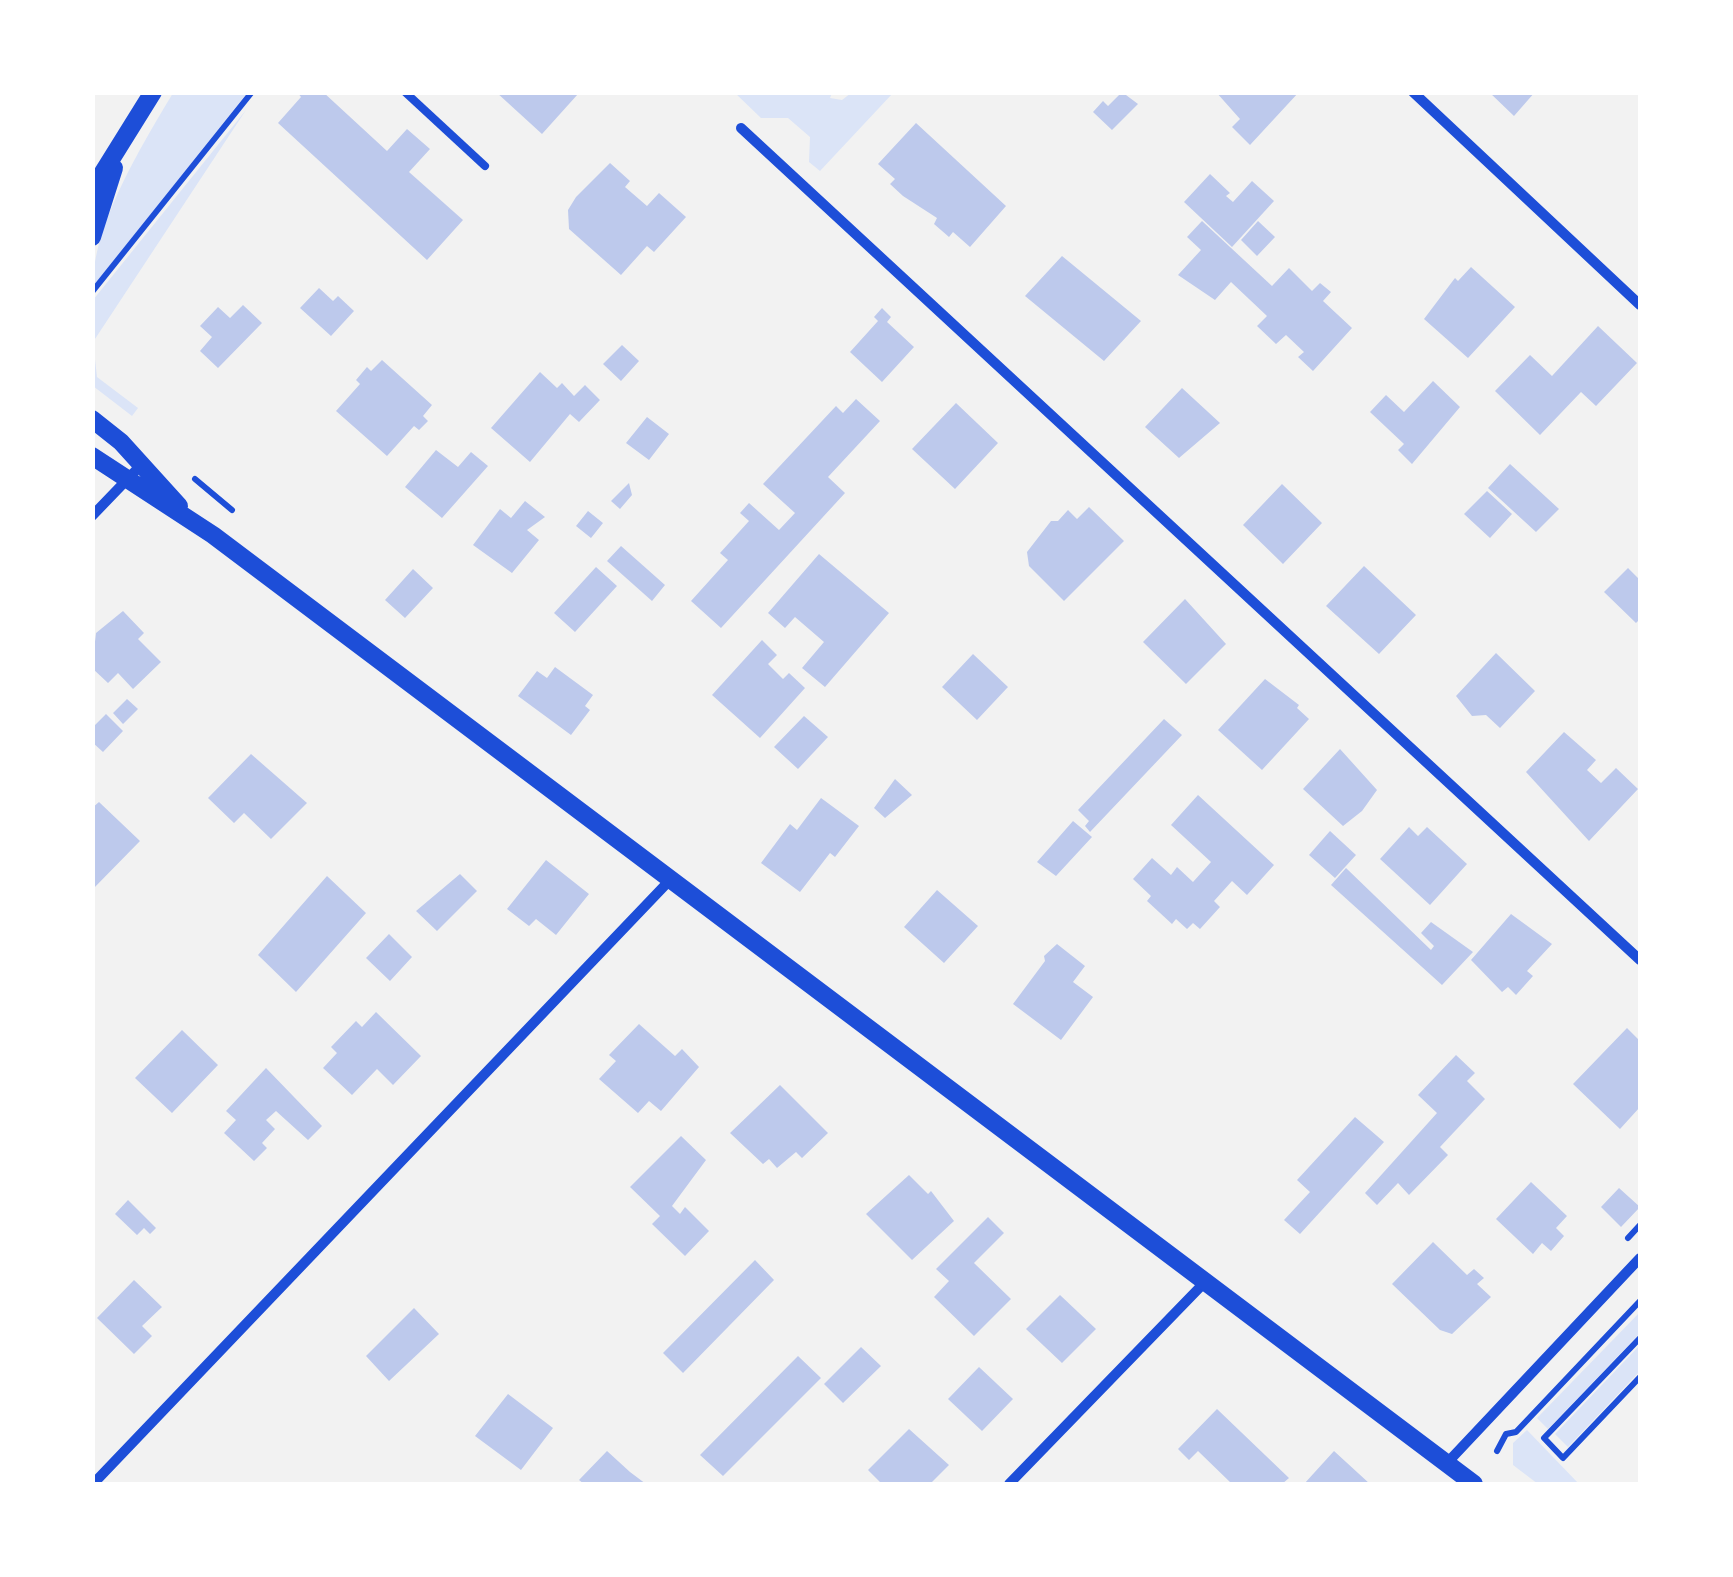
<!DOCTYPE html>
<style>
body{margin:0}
#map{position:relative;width:1733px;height:1577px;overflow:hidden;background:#f2f2f2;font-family:"Asap Condensed",sans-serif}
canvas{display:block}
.frame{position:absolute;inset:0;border:95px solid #fff;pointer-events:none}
</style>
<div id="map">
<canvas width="1733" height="1577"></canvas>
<div class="frame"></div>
</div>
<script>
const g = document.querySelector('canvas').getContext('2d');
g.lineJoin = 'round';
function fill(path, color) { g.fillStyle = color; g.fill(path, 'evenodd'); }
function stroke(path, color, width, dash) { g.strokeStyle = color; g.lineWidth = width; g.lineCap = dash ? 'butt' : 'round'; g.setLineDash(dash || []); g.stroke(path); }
fill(new Path2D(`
 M173,93H247L93,287C92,226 142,145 173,93Z
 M735,93H832L830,98L842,100L851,93H893L820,171L809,162L810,137L788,118H761Z
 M246,110L93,342L97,377L138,408L132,416L93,386V300Z
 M1640,1312V1333L1548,1429L1537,1418Z
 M1640,1345V1371L1568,1447L1555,1434Z
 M1527,1430L1579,1484H1538L1513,1465V1443Z`), '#dbe4f7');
fill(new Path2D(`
 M297,92H323L387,151L407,129L430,149L409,172L463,220L427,260L278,123L301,97Z
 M496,92H576L578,94L542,134Z
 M1122,92L1138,104L1112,130L1093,112L1103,101L1108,106Z
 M1216,92H1299L1250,145L1232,127L1240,119Z
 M1489,92H1535L1514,116Z
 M916,123L1006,206L970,247L953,232L949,237L934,224L937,218L903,196L890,184L895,179L878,164Z
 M610,163L630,181L625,187L647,206L659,193L686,217L654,252L647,246L621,275L569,229L568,210L576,197Z
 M1210,174L1230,193L1226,196L1233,202L1252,181L1274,201L1232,247L1184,202Z
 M1202,221L1272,286L1289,268L1312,291L1320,283L1331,292L1323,301L1352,328L1313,371L1298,357L1304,352L1286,335L1276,344L1257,326L1267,316L1231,282L1215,300L1178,275L1201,250L1187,237Z
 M1258,221L1275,237L1257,256L1241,240Z
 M1062,256L1141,321L1104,361L1025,296Z
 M1471,267L1515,307L1468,358L1424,319L1455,278L1458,281Z
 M319,288L333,301L338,296L354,311L331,336L300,308Z
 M243,305L262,323L218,368L200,351L212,337L200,326L218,307L230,318Z
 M882,308L891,317L887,322L914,347L882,382L850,352L878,321L874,317Z
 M1598,326L1637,363L1596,406L1581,392L1540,435L1495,391L1530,355L1552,376Z
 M622,345L639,361L621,381L603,364Z
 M382,360L432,405L423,416L428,421L419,430L414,426L387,456L336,411L360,384L356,380L367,367L371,371Z
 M540,372L557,388L562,383L574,396L585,385L600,400L579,422L570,414L530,462L491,428Z
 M1433,381L1460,407L1412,464L1398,450L1404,444L1370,412L1386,395L1404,412Z
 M1182,388L1220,423L1179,458L1145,427Z
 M856,399L880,421L828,477L845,493L721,628L691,601L728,560L720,553L749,521L740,513L749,503L779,530L795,513L763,484L836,406L843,413Z
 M956,403L998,443L955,489L912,449Z
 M647,417L669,434L649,460L626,443Z
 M436,450L458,467L471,452L488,466L442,518L405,487Z
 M1510,464L1559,509L1536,532L1488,488Z
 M629,483L632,495L620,509L611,501Z
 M1282,484L1322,523L1283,564L1243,525Z
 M1487,491L1512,514L1490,538L1464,514Z
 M525,501L545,517L527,530L539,540L512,573L473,545L500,509L511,518Z
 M1089,507L1124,541L1064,601L1029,566L1027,552L1051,521H1058L1068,510L1077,519Z
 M588,511L603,523L591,538L576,526Z
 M621,546L665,585L652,601L607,561Z
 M819,554L889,613L825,687L802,668L824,642L795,617L785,628L768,613Z
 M1364,566L1416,615L1379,654L1326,606Z
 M596,567L617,586L575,632L554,613Z
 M1628,568L1640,580V619L1636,623L1604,592Z
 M413,569L433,588L405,618L385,600Z
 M1185,599L1226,644L1186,684L1143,642Z
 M123,611L144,633L138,639L161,662L133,689L118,673L108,683L92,668L96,633Z
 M762,640L777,655L768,664L783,679L789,673L805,688L760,738L712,695Z
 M1496,653L1535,691L1500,728L1486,715L1472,716L1456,696Z
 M973,654L1008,687L977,720L942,687Z
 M555,667L593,695L585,706L590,710L571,735L518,696L537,671L547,678Z
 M1265,679L1299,705L1297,708L1309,719L1262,770L1218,730Z
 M127,699L138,709L123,724L113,713Z
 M106,714L123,731L103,752L92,742V728Z
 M804,716L828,737L798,769L774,747Z
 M1164,719L1182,735L1090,832L1085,826L1089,821L1078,810Z
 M1564,732L1596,760L1587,770L1601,783L1616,768L1638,789L1589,841L1526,772Z
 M1340,749L1377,790L1362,811L1343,826L1303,789Z
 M251,754L307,803L271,839L244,813L234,823L208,798Z
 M895,779L912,795L885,818L874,808Z
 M1198,795L1274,865L1247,895L1232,881L1214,901L1220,907L1200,929L1193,923L1187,929L1176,919L1172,924L1147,901L1151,896L1133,879L1152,858L1171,875L1177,867L1193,882L1211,862L1171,825Z
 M821,798L859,826L835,857L830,853L800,892L761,863L790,824L797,830Z
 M99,802L140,841L92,890V808Z
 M1073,821L1092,837L1056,876L1037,862Z
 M1409,827L1418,836L1427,827L1467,864L1430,905L1380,859Z
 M1330,831L1356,855L1335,878L1309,855Z
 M546,860L589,894L556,935L536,919L529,926L507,909Z
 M1346,868L1431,950L1434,946L1421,933L1431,922L1473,952L1442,985L1331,885Z
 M460,874L477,891L437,931L416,911Z
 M327,876L366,913L296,992L258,955Z
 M937,890L978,926L944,963L904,927Z
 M1511,914L1552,944L1527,971L1533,976L1516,995L1508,987L1502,992L1471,960Z
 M389,934L412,957L390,981L366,958Z
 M1057,944L1085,966L1073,982L1093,997L1061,1040L1013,1004L1045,961L1044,956Z
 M376,1012L421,1056L393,1085L377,1069L352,1095L323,1068L337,1053L331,1047L356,1021L362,1027Z
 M639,1024L675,1056L682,1049L699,1067L661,1111L649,1101L638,1113L599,1079L616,1061L609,1055Z
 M1627,1028L1640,1041V1107L1620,1129L1573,1084Z
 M182,1030L218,1065L172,1113L135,1078Z
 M1456,1055L1475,1073L1467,1081L1485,1099L1440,1147L1448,1155L1409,1195L1398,1183L1377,1205L1365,1193L1437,1113L1418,1095Z
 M266,1068L322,1126L308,1140L276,1111L266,1120L275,1129L262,1143L267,1148L254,1161L224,1133L236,1120L226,1111Z
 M780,1085L828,1133L802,1158L796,1152L777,1168L769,1159L763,1164L730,1133Z
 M1355,1117L1384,1142L1300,1234L1284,1220L1310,1192L1297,1180Z
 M681,1136L706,1160L672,1206L680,1214L685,1207L709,1231L685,1256L652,1224L660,1216L630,1187Z
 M909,1175L928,1194L931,1191L954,1221L912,1260L866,1214Z
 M1531,1182L1567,1216L1556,1228L1564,1236L1551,1251L1542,1243L1533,1254L1496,1219Z
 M1619,1188L1640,1207L1621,1227L1601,1207Z
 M128,1200L156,1228L150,1234L144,1228L137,1235L115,1214Z
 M988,1217L1004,1233L974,1263L1011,1299L974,1336L934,1297L949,1281L936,1269Z
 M1433,1242L1467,1275L1474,1269L1484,1278L1477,1284L1491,1297L1452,1334L1440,1330L1392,1284Z
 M755,1260L774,1280L683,1373L663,1353Z
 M134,1280L162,1307L142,1326L152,1336L134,1354L97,1318Z
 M1060,1295L1096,1329L1062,1363L1026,1329Z
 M414,1308L439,1334L389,1381L366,1356Z
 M861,1347L881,1366L843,1403L824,1384Z
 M798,1356L821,1378L723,1476L700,1455Z
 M979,1367L1013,1399L982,1431L948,1399Z
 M508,1394L553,1428L521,1470L475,1436Z
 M1217,1409L1289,1478L1282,1484H1232L1198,1451L1189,1460L1178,1449Z
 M909,1429L949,1465L930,1484H882L868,1470Z
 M607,1451L630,1472L646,1484H584L579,1480Z
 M1334,1451L1370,1484H1304Z`), '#bdc9ec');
stroke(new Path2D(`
 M92,292L252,92
 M195,479L232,510
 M1628,1238L1640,1225
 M1640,1338L1544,1438L1563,1458L1640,1377
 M1497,1451L1506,1434L1516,1432L1640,1301`), '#1d4ed8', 6);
stroke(new Path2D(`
 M405,92L485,166`), '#1d4ed8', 8);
stroke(new Path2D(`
 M1413,92L1640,305
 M741,128L1640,960
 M92,516L142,464
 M1447,1463L1640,1258
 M93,1484L670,880
 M1009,1484L1205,1282`), '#1d4ed8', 10);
stroke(new Path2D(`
 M92,190L153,92
 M92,237L114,168
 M92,419L121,442L179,506
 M92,456L213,535L1474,1484`), '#1d4ed8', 18);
</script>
